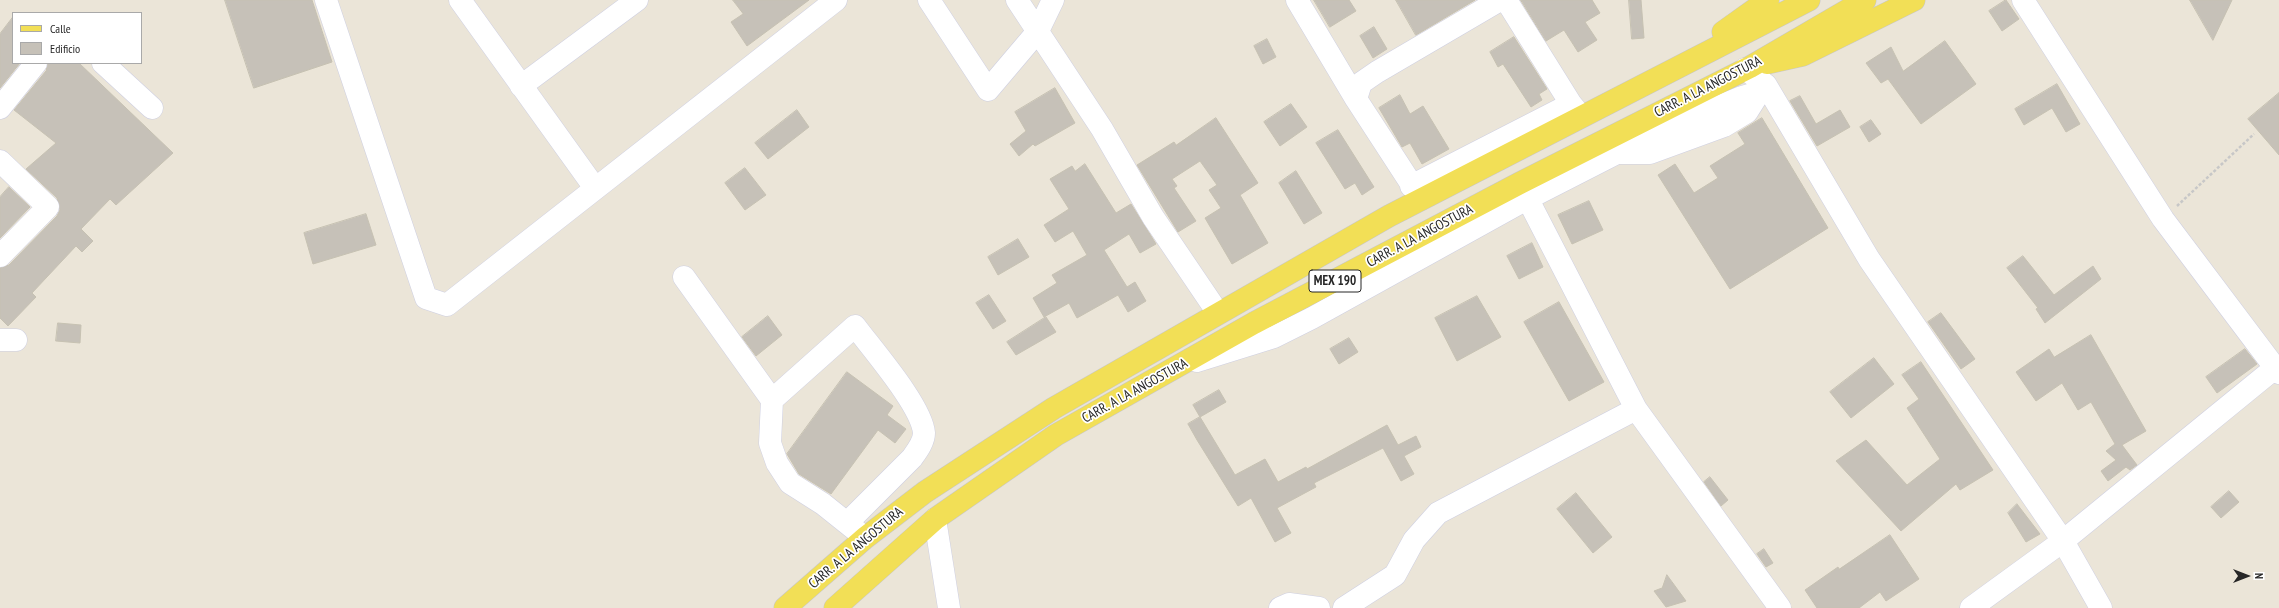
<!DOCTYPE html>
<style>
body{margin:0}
#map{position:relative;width:2279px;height:608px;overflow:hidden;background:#ebe5d8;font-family:"PT Sans Narrow",sans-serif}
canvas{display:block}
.legend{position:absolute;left:12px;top:12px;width:130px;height:52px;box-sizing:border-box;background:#fff;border:1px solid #a9a9a9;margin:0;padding:5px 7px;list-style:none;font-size:12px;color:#272727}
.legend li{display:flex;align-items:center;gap:8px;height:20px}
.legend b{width:20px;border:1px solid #a9a9a9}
.north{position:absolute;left:2227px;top:556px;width:40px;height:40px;-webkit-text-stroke:3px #fff;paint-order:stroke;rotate:90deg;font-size:11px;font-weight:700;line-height:16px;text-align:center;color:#272727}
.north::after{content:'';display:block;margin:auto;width:14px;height:18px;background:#272727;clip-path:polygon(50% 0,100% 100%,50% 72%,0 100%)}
</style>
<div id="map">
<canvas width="2279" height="608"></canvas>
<ul class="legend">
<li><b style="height:5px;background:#f2df56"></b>Calle</li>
<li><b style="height:11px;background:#c6c1b8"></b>Edificio</li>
</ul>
<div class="north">N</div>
</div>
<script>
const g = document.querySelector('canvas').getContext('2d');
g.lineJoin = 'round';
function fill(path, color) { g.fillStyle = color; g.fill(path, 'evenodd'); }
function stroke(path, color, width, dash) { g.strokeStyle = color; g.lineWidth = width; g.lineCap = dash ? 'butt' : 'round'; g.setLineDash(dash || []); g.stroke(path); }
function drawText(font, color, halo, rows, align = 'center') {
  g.font = font + ' "PT Sans Narrow",sans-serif'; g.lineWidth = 3.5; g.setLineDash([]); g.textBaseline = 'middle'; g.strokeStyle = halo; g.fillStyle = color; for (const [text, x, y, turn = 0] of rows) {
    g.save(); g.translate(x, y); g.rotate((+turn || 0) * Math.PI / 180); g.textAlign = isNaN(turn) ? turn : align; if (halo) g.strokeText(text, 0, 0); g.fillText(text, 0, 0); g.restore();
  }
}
const building = new Path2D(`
 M225,0H312L332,62L254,88Z
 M733,0H809L747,46L731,22L743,14Z
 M1314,0H1349L1356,11L1330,27Z
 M1396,0H1475L1416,35Z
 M1521,0H1592L1600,13L1585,22L1597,40L1578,52L1564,30L1546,41Z
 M1629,0H1641L1644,38L1632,39Z
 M2006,0L2019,19L2002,31L1989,11Z
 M2190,0H2232L2213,40Z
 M13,17V63H20L0,88V34Z
 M1374,27L1387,49L1373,58L1360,36Z
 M1514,37L1547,89L1539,94L1542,100L1531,107L1503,64L1498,67L1490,52Z
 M1267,39L1276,57L1263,64L1254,46Z
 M1945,41L1976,84L1921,124L1888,79L1881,83L1866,63L1891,47L1903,71Z
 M48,63H79L173,153L116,205L110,199L81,229L93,241L82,252L76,246L32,293L36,297L8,326L0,318V268L9,265L57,216L60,210L57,198L26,169L56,143L14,110L46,71Z
 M2057,84L2080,124L2066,132L2052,108L2024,125L2015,109Z
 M1055,88L1075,123L1035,146L1033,144L1019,156L1010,144L1026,131L1015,112Z
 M2279,93V155L2248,119Z
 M1400,95L1410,114L1423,106L1449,149L1422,164L1410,143L1402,147L1379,108Z
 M1800,96L1816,124L1840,110L1850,127L1817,146L1790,101Z
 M1291,104L1307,127L1280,146L1264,122Z
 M797,110L809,127L768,159L755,143Z
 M1216,118L1258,183L1240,195L1268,243L1232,264L1205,218L1221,208L1209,190L1217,185L1200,161L1172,179L1177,186L1174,188L1196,221L1178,232L1137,165L1174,142L1176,145Z
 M1762,118L1828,228L1730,289L1658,175L1675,164L1694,193L1718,178L1710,166L1745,144L1738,133Z
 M1871,120L1881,134L1869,142L1860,127Z
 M1338,130L1374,187L1362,195L1355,183L1345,189L1316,143Z
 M1085,164L1116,213L1131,204L1156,244L1140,253L1129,234L1104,250L1127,287L1135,282L1146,301L1128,312L1118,295L1077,318L1069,303L1044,317L1033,298L1057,283L1052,275L1087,255L1073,231L1055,242L1044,225L1069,209L1050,179L1072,166L1075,171Z
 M745,168L766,195L745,210L725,183Z
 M1296,171L1322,213L1304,224L1279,183Z
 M9,187L30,207L0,238V197Z
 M1589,201L1603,230L1572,244L1558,215Z
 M366,214L376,245L313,264L304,233Z
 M1018,239L1029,257L998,275L988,257Z
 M1532,243L1543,267L1519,279L1507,256Z
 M2023,256L2054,295L2093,266L2101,279L2045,323L2036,309L2038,308L2007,268Z
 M989,295L1006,321L993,329L976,303Z
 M1477,296L1501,337L1457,361L1435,318Z
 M1559,302L1604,382L1569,401L1524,322Z
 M1941,313L1975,359L1961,369L1928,322Z
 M768,316L782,335L756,356L742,337Z
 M1046,317L1056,332L1016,355L1007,342Z
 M58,323L81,325L80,343L56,341Z
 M2091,335L2146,431L2122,445L2137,465L2130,470L2126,467L2108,481L2101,471L2116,460L2106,451L2115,444L2091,402L2078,410L2062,383L2036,401L2016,372L2049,349L2054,357Z
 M1349,338L1358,352L1339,364L1330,349Z
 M2245,349L2257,364L2217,393L2206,377Z
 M1874,358L1894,384L1851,418L1830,392Z
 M1921,362L1993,470L1960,490L1956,484L1901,531L1836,461L1866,440L1907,485L1940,459L1907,408L1919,399L1902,375Z
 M847,372L893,406L887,415L906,429L895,443L878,430L831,494L799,474L787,454Z
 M1219,390L1226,402L1200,417L1193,405Z
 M1200,417L1235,475L1265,459L1278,482L1306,467L1307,469L1387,425L1398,445L1416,436L1421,447L1404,456L1414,474L1401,481L1383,448L1314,483L1316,487L1277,508L1291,533L1275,542L1251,498L1238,506L1197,440L1188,424Z
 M1710,477L1728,500L1721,506L1704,482Z
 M2229,491L2239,502L2221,518L2211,507Z
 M1576,493L1612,537L1593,553L1557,509Z
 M2017,504L2040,534L2026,542L2008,513Z
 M1890,535L1919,579L1886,601L1880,592L1859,608H1817L1805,590L1838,567L1839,569Z
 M1764,549L1773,563L1766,567L1757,554Z
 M1667,575L1686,601L1666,607L1654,591L1662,588Z`);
fill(building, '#c6c1b8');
stroke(building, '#c6c1b2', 1);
const minor = new Path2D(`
 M326,0L426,298L447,305L836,0
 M460,0L595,188
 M929,0L988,90L1038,31L1053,0
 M1017,0L1102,129L1153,217L1218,313
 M1297,0L1356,99L1421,199
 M1506,0L1571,104L1580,115
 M2023,0L2163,219L2279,373
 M103,63L152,108
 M1745,69L1766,85L1869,259L2063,541L2101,608
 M521,86L637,0
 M1356,99L1361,83L1377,72L1500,0
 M0,108L36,63
 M1619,152L1640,139L1742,97L1766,90
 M0,161L48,207L0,256
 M1411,186L1571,104
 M1521,186L1636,409L1780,608
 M684,277L772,400L770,443L777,463L790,483L823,504L858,532
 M0,340H16
 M1197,361L1274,337L1312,318L1527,199L1617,153H1650L1724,126L1747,112L1759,93
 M772,400L855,326C872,349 922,406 924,433C924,442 917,451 912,458L847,523
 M935,519L949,608
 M1280,608L1289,604L1319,608
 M1344,608L1395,575L1414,540L1438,513L1636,409
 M1971,608L2063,541L2275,368`);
const major = new Path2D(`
 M1723,32L1768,0
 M1767,63L1803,55L1914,0
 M785,608L865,538L925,492L1054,408L1389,216L1809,0
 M835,608L935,519L1056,435L1254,323L1520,183L1750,67L1865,0`);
stroke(minor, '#cecfe1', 23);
stroke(major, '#c7c7c7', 23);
stroke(new Path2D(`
 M2177,206L2254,134`), '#c7c7c7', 2.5, [3, 2]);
stroke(minor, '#fff', 22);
stroke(major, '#f2df56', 22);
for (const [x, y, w] of [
 [1335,281,52]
]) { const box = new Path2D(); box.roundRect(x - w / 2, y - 11, w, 22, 3); g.fillStyle = '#fff'; g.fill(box); stroke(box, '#272727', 1); }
drawText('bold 13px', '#272727', null, [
 ["MEX 190",1335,281]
]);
drawText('14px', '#272727', '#fff', [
 ["CARR. A LA ANGOSTURA",1708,87,-27],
 ["CARR. A LA ANGOSTURA",1420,236,-28],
 ["CARR. A LA ANGOSTURA",1135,391,-29],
 ["CARR. A LA ANGOSTURA",856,548,-40]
]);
</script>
